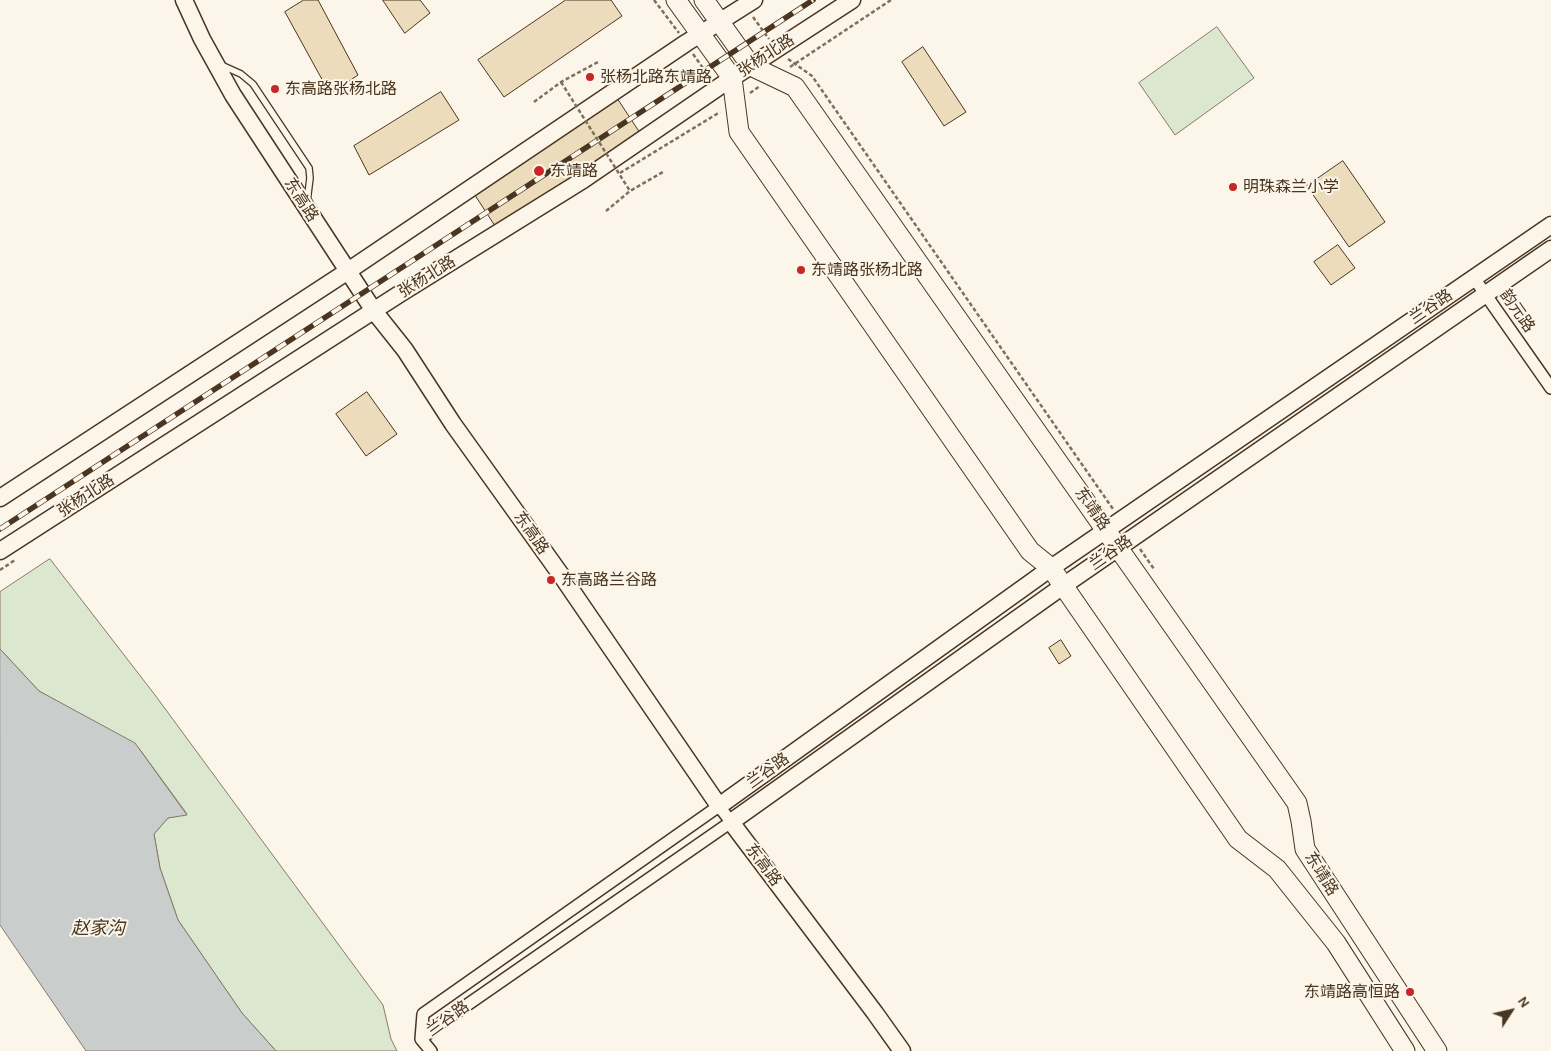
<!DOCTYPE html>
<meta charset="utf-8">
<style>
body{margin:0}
#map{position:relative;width:1551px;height:1051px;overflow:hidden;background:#fbf6e9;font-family:Karla,sans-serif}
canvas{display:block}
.north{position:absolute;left:1486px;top:986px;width:50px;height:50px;-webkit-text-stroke:4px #fbf6e9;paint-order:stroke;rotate:55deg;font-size:14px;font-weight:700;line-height:20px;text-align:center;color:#4a3520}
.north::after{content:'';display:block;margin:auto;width:18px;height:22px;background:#4a3520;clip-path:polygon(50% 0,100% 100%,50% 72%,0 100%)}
</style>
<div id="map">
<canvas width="1551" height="1051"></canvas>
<div class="north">N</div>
</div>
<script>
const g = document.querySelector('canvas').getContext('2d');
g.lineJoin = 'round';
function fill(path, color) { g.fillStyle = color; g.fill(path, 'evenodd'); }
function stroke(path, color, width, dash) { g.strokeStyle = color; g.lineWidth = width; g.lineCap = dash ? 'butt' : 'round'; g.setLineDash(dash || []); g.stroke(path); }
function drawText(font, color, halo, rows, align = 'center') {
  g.font = font + ' Karla,"Noto Sans SC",sans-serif'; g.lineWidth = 4; g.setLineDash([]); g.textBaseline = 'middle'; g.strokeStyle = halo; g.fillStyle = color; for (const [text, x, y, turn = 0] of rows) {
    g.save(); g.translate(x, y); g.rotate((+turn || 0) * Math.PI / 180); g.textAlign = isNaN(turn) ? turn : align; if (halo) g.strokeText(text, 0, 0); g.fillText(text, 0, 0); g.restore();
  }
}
const green = new Path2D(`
 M1217,27L1254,78L1175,135L1139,83Z
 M50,559L155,695L383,1005L391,1039L397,1051H276L242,1013L178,920L160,868L154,834L168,818L187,814L138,747L39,691L0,649V592Z`);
fill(green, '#dce7d0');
stroke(green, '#887966', 1);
const water = new Path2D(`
 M0,649L39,691L135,743L187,815L168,818L154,834L160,868L178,920L242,1013L276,1051H86L0,925Z`);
fill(water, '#c9cecd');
stroke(water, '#887966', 1);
const building = new Path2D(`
 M304,0H318L358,75L330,94L285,12Z
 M383,0H420L430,13L405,33Z
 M566,0H611L622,16L504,97L478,60Z
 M923,47L966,112L944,126L902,62Z
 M441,92L459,120L369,175L354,146Z
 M613,92L642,136L497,229L469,186Z
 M1343,161L1385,222L1349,247L1307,186Z
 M1338,245L1355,268L1331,285L1314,262Z
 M367,392L397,434L366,456L336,414Z
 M1061,640L1071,656L1059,664L1049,648Z`);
fill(building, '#ecdcbc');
stroke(building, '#4a3520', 1);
const lane = new Path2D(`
 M221,65L241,74L253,84L309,168L310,178L307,202`);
const street = new Path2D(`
 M1474,278L1551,388
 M719,806L731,822L441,1023L421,1039L423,1014Z
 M421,1039L431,1051`);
const secondary = new Path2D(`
 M184,0L202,39L233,95L374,311L405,350L453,424L561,575L719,806L1051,568L1551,225
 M0,498L348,271L686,43L754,0
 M0,551L401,293L583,180L732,78L852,0
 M902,1051L875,1013L731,822L1063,586L1551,249`);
const primary = new Path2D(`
 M676,0L732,78L739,132L1030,551L1051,568L1238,839L1277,869L1336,943L1405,1051
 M704,0L751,66L795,87L1297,803L1301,821L1305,849L1437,1051`);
stroke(lane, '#4a3520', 8);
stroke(street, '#4a3520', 14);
stroke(secondary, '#4a3520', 19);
stroke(primary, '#4a3520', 21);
stroke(new Path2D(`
 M654,0L679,33
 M753,17L769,39
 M693,54L710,78
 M788,59L812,76L1113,509
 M790,67L891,0
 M750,93L760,86
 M534,102L561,82L598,62
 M620,173L720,112
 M606,211L630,191L663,172
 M1140,549L1154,569
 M0,570L15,560`), '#7f6f5c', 2.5, [4, 2.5]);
stroke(lane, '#fbf6e9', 5.5);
stroke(street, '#fbf6e9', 11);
stroke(secondary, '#fbf6e9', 16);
stroke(primary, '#fbf6e9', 19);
const rail = new Path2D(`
 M0,529L813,0`);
stroke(rail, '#4a3520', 5.5);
stroke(rail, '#fbf6e9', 4, [11]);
stroke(new Path2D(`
 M561,82L630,191`), '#7f6f5c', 2.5, [4, 2.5]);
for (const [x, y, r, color] of [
 [590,77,5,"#c62828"],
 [275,89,5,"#c62828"],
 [539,171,6,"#c62828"],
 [1233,187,5,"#c62828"],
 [801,270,5,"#c62828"],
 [551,580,5,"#c62828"],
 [1410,992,5,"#c62828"]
]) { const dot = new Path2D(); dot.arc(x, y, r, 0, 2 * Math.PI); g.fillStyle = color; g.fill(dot); stroke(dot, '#fbf6e9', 2); }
drawText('16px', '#4a3520', '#fbf6e9', [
 ["张杨北路",766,56,-33],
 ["东高路",301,200,57],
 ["张杨北路",427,277,-32],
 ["兰谷路",1431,307,-34],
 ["韵元路",1517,311,55],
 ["张杨北路",86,496,-33],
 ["东靖路",1092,509,55],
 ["东高路",531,533,55],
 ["兰谷路",1111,553,-35],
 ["兰谷路",768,771,-36],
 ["东高路",763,865,53],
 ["东靖路",1321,874,58],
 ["兰谷路",448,1019,-36]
]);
drawText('16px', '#4a3520', '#fbf6e9', [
 ["张杨北路东靖路",600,77],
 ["东高路张杨北路",285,89],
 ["东靖路",550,171],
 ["明珠森兰小学",1243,187],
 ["东靖路张杨北路",811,270],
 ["东高路兰谷路",561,580],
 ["东靖路高恒路",1400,992,"right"]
], 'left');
drawText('italic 18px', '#4a3520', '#fbf6e9', [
 ["赵家沟",98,929]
]);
</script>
